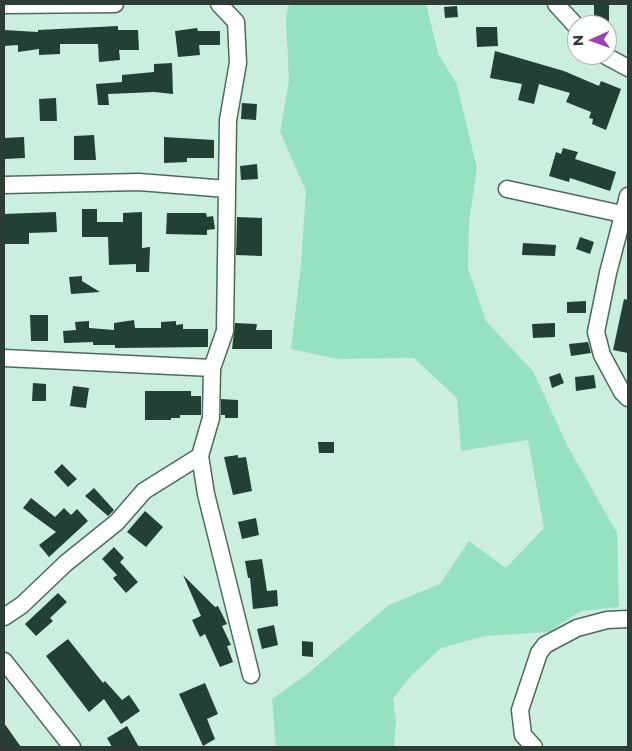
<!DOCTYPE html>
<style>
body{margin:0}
#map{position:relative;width:632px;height:751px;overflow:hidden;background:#cbeede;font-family:Montserrat,sans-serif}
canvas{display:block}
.frame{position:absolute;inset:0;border:5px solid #2e3c36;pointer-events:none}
.north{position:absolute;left:567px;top:15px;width:50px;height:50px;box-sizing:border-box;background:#fff;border:1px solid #abb1af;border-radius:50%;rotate:268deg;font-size:14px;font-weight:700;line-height:20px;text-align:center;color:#2e3c36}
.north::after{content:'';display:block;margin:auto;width:18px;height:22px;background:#9844b2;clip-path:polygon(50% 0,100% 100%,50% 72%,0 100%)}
</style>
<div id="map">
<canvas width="632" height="751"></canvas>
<div class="frame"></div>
<div class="north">N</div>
</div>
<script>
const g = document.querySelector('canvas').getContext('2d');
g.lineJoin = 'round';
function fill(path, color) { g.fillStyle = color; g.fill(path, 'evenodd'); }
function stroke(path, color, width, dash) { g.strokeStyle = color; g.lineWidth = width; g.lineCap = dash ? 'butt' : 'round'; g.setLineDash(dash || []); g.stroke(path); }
fill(new Path2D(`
 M289,4H426L438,53L457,85L477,168L469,221L468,268L486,321L533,371L567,445L617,533L619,607L581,611L549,632L485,636L441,648L411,676L393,699L396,721L394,747H276L272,699L306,675L389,605L440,584L469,541L506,568L544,528L528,440L461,451L457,398L414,358L337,359L291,349L301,265L306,191L280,132L289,81L286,18Z`), '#97e1c3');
fill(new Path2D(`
 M594,4H609V22H594Z
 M457,6L458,17L445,18L444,7Z
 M118,26V30H138L139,50H119L120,60L99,62L98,44H60V54L39,55V49L18,52V45L4,46V30L38,32V30Z
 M476,27H497L498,46L477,47Z
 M197,28L198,31H220V45H199L200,55L178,57L175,31Z
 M495,51L564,71L599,86L601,81L621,89L606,130L592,124L593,119L589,118L591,112L566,102L570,93L539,84L534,104L518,100L522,84L490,78Z
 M172,63L173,94L154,92L108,94L109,105H98L96,84L122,82V75L154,72V64Z
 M56,98L57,121H40L39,99Z
 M242,103L257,104L256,120L241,119Z
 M94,135L96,160H74V136Z
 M24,137L25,158L4,159V138Z
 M164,137L214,140V158H187V162L164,163Z
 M563,148L578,152L575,159L616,172L610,191L570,178L569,182L549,176L556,152L561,154Z
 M257,164L258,179L241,180L240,166Z
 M82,209H97V222H123V213L142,212V248L150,247L149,272H136V264L109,265L108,237H82Z
 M56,212L57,232L29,233V244H4V214Z
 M167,213H206L207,217L213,216L215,229L207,230V235L166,234Z
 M237,217L262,218V256L236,255Z
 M580,237L594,242L590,254L576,249Z
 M523,243L556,245L555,256L522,255Z
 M82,276V281L100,292L71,294L69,277Z
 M624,299L628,300V353L613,350Z
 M586,301V313H567V302Z
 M30,315H48V341H31Z
 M134,320L135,328H161V322L176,321V325L183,324V329H208V347L115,348V345H93V342L64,343L63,331L76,330L75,322L89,321V328L114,330V323Z
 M235,323L257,324L256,330H272V349H232Z
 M555,323V337L533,338L532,324Z
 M588,342L591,353L571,356L569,344Z
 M560,373L564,383L552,388L549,377Z
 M594,375L596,388L576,391L575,377Z
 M33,383L46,384V401H32Z
 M73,386L89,388L86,408L70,406Z
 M145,391H191V396H201V415H180V418H171V420H145Z
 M221,399L238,400V418H225V415H221Z
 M318,442H334V453H319Z
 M238,455V458L246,457L252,491L233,495L224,457Z
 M62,464L77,479L68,487L54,472Z
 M94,488L114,510L108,516L85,496Z
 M31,498L55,517L64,508L71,515L77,509L88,521L49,557L39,545L56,532L23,508Z
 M145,511L163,527L146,547L127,532Z
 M256,518L259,535L242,539L238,522Z
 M114,547L124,558L120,562L138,582L126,593L113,578L117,575L102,559Z
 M262,559L267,591L277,590L278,606L253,609L250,578H248L245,561Z
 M183,575L215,607L218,606L227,624L222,626L231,645L227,646L233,662L220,667L205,634L200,637L192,620L201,616Z
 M58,593L67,602L50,618L53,621L36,636L25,624Z
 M274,625L278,645L262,649L257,629Z
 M68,639L103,683L105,681L122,700L129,695L140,711L121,724L104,699L89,712L46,656Z
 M302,641L313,642V657L302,656Z
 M205,683L218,714L207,719L215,739L203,746L179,694Z
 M4,723L21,747H4Z
 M127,726L139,747H112L107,738Z`), '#224034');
const street = new Path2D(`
 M219,4L236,22L238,63L228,120L225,331L212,368L211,418L200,456L206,494L251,675
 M556,4L577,27
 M4,5L115,4
 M604,55L628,68
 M4,185L139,182L227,189
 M507,189L622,214L628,218
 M628,196L608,273L596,332L602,355L622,392L628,398
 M4,358L212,368
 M4,617L22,605L66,563L117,522L144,491L200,456
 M4,661L72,747
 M534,747L523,735L520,710L539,653L545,645L577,628L607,620L628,619`);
stroke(street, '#4c6b5e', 19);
stroke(street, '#fff', 16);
</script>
